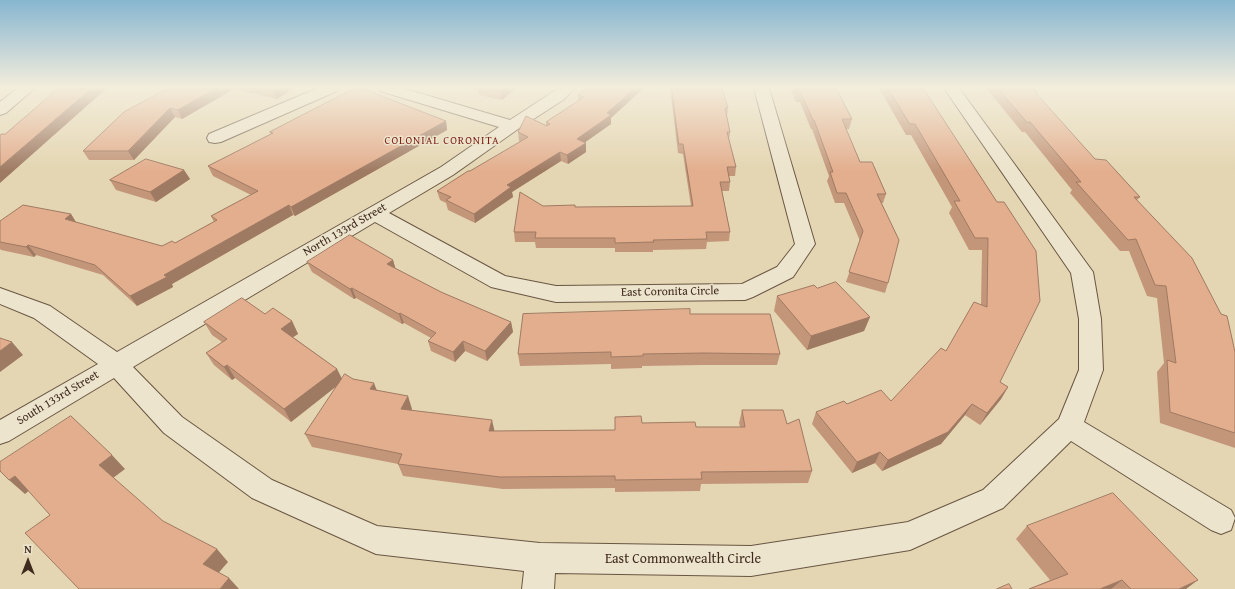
<!DOCTYPE html>
<style>
body{margin:0}
#map{position:relative;width:1235px;height:589px;overflow:hidden;background:#e4d6b2;font-family:"Gentium Book Plus",serif}
canvas{display:block}
.north{position:absolute;left:8px;top:541px;width:40px;height:40px;-webkit-text-stroke:3px #ede4cd;paint-order:stroke;rotate:0deg;font-size:11px;font-weight:700;line-height:16px;text-align:center;color:#3f2b1e}
.north::after{content:'';display:block;margin:auto;width:14px;height:18px;background:#3f2b1e;clip-path:polygon(50% 0,100% 100%,50% 72%,0 100%)}
</style>
<div id="map">
<canvas width="1235" height="589"></canvas>
<div class="north">N</div>
</div>
<script>
const g = document.querySelector('canvas').getContext('2d');
g.lineJoin = 'round';
function stroke(path, color, width, dash) { g.strokeStyle = color; g.lineWidth = width; g.lineCap = dash ? 'butt' : 'round'; g.setLineDash(dash || []); g.stroke(path); }
function fill(path, color) { g.fillStyle = color; g.fill(path, 'evenodd'); }
function drawText(font, color, halo, rows, align = 'center') {
  g.font = font + ' "Gentium Book Plus",serif'; g.lineWidth = 3; g.setLineDash([]); g.textBaseline = 'middle'; g.strokeStyle = halo; g.fillStyle = color; for (const [text, x, y, turn = 0] of rows) {
    g.save(); g.translate(x, y); g.rotate((+turn || 0) * Math.PI / 180); g.textAlign = isNaN(turn) ? turn : align; if (halo) g.strokeText(text, 0, 0); g.fillText(text, 0, 0); g.restore();
  }
}
const minor = new Path2D(`
 M18,88H35L6,113L0,115V102Z
 M318,88H339L337,91L221,142L215,143L209,142L207,138L209,134Z
 M378,88H402L510,120L559,88H575L563,100L518,129L453,175L389,213L505,276L556,286L742,284L777,267L795,244L754,88H769L815,244L793,277L753,297L745,300L556,302L491,287L375,222L133,367L182,417L272,480L377,526L540,543L751,546L908,522L983,490L1059,419L1079,370V319L1071,273L944,88H959L1093,272L1101,319L1103,370L1084,422L1231,510L1235,518L1231,530L1221,534L1211,530L1071,441L1003,508L910,550L751,576L555,573L554,589H522L524,571L376,554L252,498L164,433L114,378L9,441L0,444V420L98,364L34,318L0,304V288L50,306L117,352L441,167L499,127L380,91Z`);
stroke(minor, '#685643', 2);
fill(minor, '#ede4cd');
fill(new Path2D(`
 M169,88H294L277,99L234,89L182,119L175,117L134,160H89L83,151Z
 M471,88H516L502,100L479,95L478,90Z
 M586,88L611,118V124L585,142L586,152L568,164L561,161L512,192L513,197L475,223L448,210L446,203L440,200L437,191L520,142L519,141L518,132L546,125V122L578,101V95Z
 M670,88H722L728,108L727,116L730,132L729,139L736,167L735,176H729L730,182L729,191H722L730,232L729,241L707,242L706,249L653,250V252H615V248H536L535,242H515L514,232L543,206L575,207L691,206L683,154L678,153Z
 M790,88H836L852,119L849,129H846L860,162L886,194L883,203H882L888,283L885,293L846,282L860,241L844,203H835L827,181L829,176L812,129H811L800,102H796Z
 M879,88H923L997,202L1000,382L1008,387L1001,399L980,425L965,415L941,444L882,471L875,463L852,473L812,424L816,412L847,404L891,401L946,351L981,305L982,250H969L949,213L952,207L911,135H906Z
 M986,88H1034L1037,91L1036,94L1095,159L1140,197L1137,200L1235,352V448L1160,423L1157,372L1164,363L1157,298L1147,296L1129,251H1120L1070,193L1072,190L1025,132H1022Z
 M446,121L447,130L295,216L293,215L172,284L173,287L137,306L103,275L36,255L34,257L1,250L0,249V221L71,214L76,222L162,246L175,243L214,222L211,216L251,195L213,176L208,166L271,134L270,132Z
 M184,170L190,179L156,202L116,190L110,180Z
 M393,260L395,268L441,292L511,322L513,332L487,361L465,351L455,362L431,351L428,341L431,338L404,323L402,324L356,298L354,299L312,272L307,262Z
 M817,288L870,317L864,331L807,350L774,311L777,296Z
 M265,314L292,321L298,334L293,337L337,369L342,379H353L377,390L412,409L411,410L495,431L615,430L642,423L696,427H740L739,423L742,410L787,424L812,471L808,483L701,484L700,491L615,492V488L503,489L403,476L398,464L312,447L305,434L338,385L291,422L235,378L232,380L214,365L206,353L222,342L212,335L204,322Z
 M690,314L780,354L777,365H702L642,366V368L611,369V364L520,366L518,354Z
 M1027,526L1186,589H1029L1050,580L1016,539Z`), '#c3967a');
fill(new Path2D(`
 M92,88H107L0,183V167Z
 M216,88H234V89L182,119L178,110Z
 M277,88H294L277,99L273,90Z
 M505,88H516L502,100L501,91Z
 M635,88H644L611,118V124L577,148V139Z
 M170,108L175,117L134,160L128,151Z
 M446,121L447,130L295,216L291,207Z
 M586,143V152L568,164L567,155Z
 M560,152L561,161L512,192L513,197L475,223L474,214L507,185Z
 M184,170L190,179L156,202L150,192Z
 M289,205L293,215L172,284L173,287L137,306L130,296L164,275Z
 M71,214L77,224L65,219Z
 M28,245L36,255L34,257L26,247Z
 M393,260L396,270L387,264Z
 M352,288L356,298L354,299L350,289Z
 M400,313L404,323L402,324L399,314Z
 M870,317L864,331L807,350L811,336Z
 M292,321L298,334L287,341L281,329Z
 M511,322L513,332L487,361L485,351Z
 M463,341L465,351L455,362L453,352Z
 M12,342L23,355L0,372V351Z
 M227,365L235,378L232,380L224,367Z
 M337,369L343,381L291,422L284,409Z
 M374,383L379,396L370,389Z
 M1008,387L1001,399L980,425L987,413Z
 M408,396L412,409L405,422L401,409Z
 M972,404L965,415L941,444L882,471L888,460Z
 M492,420L495,433L489,431Z
 M880,452L875,463L852,473L857,462Z
 M112,455L125,469L113,478L99,465Z
 M15,476L31,489L25,494L9,480Z
 M217,549L228,562L215,577L203,564Z
 M229,578L239,589H220Z
 M1122,580L1111,589H1100Z
 M1198,580L1186,589H1179Z`), '#9f7a63');
const building = new Path2D(`
 M59,88H92L0,167V135L2,134H5Z
 M169,88H216L178,110L170,108L128,151H83L124,112Z
 M265,88H277L273,90Z
 M355,88H361L446,121L291,207L289,205L164,275L167,277L130,296L95,265L28,245L26,247L0,242V221L23,205L71,214L65,219L162,246L172,241L175,243L217,220L211,216L258,191L208,166L273,133L270,132Z
 M489,88H505L501,91Z
 M586,88H635L607,113L611,115L577,139L586,143L567,155L560,152L507,185L511,187L474,214L446,200L451,197L437,191L468,171H470L528,137L518,132L526,116L547,126L550,124L546,122L584,97L578,95Z
 M672,88H722L728,108H725L730,132H727L736,167H727L730,182H720L730,232H706L707,239L653,240L654,242L615,243V238H535L536,232H514L520,192L543,206L575,205V207L693,206L683,144H679Z
 M796,88H836L852,119H842L860,162H872L886,194H877L899,240L888,283L849,272L863,231L846,193H837L830,172H833L814,120H813L801,93H798Z
 M888,88H923L997,202H1004L1036,251L1040,301L1000,382L1008,387L987,413L972,404L948,432L888,460L880,452L857,462L816,412L844,401L847,404L881,390L891,401L941,348L946,351L974,302L987,307L988,238H975L954,201H960L915,124H910Z
 M998,88H1034L1037,91H1034L1095,159L1106,160L1140,197H1134L1192,258L1221,314L1227,316L1235,352V433L1170,412L1167,360L1176,363L1166,286L1155,285L1136,239L1128,240L1076,182H1081L1030,122H1027Z
 M146,159L184,170L150,192L110,180Z
 M350,235L393,260L387,264L441,292L511,322L485,351L463,341L453,352L428,341L436,333L400,313L399,314L352,288L350,289L307,262Z
 M836,282L870,317L811,336L777,296L814,285L817,288Z
 M242,298L265,314L273,308L292,321L281,329L337,369L284,409L227,365L224,367L206,353L227,339L204,322Z
 M690,309V314H770L780,354L704,353L643,354V356L611,357V352L518,354L523,314Z
 M0,338L12,342L0,351Z
 M345,374L353,379L374,383L370,389L408,396L401,409L492,420L489,431L615,430V417L641,416L642,423L695,422L696,427H745L742,410H783L787,424L799,419L812,471L701,472L702,479L615,480V476L500,477L398,464L402,454L305,434Z
 M71,416L112,455L99,465L163,521L217,549L203,564L229,578L220,589H79L25,533L50,515L15,476L9,480L0,471V462Z
 M1113,493L1198,580L1179,589H1131L1122,580L1100,589H1029L1068,574L1027,526Z
 M1009,584L1012,589H997Z`);
fill(building, '#e3ae8e');
stroke(building, '#9f7a63', 1);
const sky = g.createLinearGradient(0, 0, 0, 171);
sky.addColorStop(0, '#87b6d0');
sky.addColorStop(0.51, '#f3eddc');
sky.addColorStop(1, '#f3eddc00');
g.fillStyle = sky;
g.fillRect(0, 0, 1235, 171);
g.letterSpacing = '1px';
drawText('11px', '#7a1f14', '#ede4cd', [
 ["COLONIAL CORONITA",442,141]
]);
g.letterSpacing = '0px';
drawText('12px', '#3f2b1e', '#ede4cd', [
 ["North 133rd Street",345,230,-30],
 ["East Coronita Circle",670,292,-1],
 ["South 133rd Street",58,398,-31]
]);
drawText('14px', '#3f2b1e', '#ede4cd', [
 ["East Commonwealth Circle",683,559]
]);
</script>
